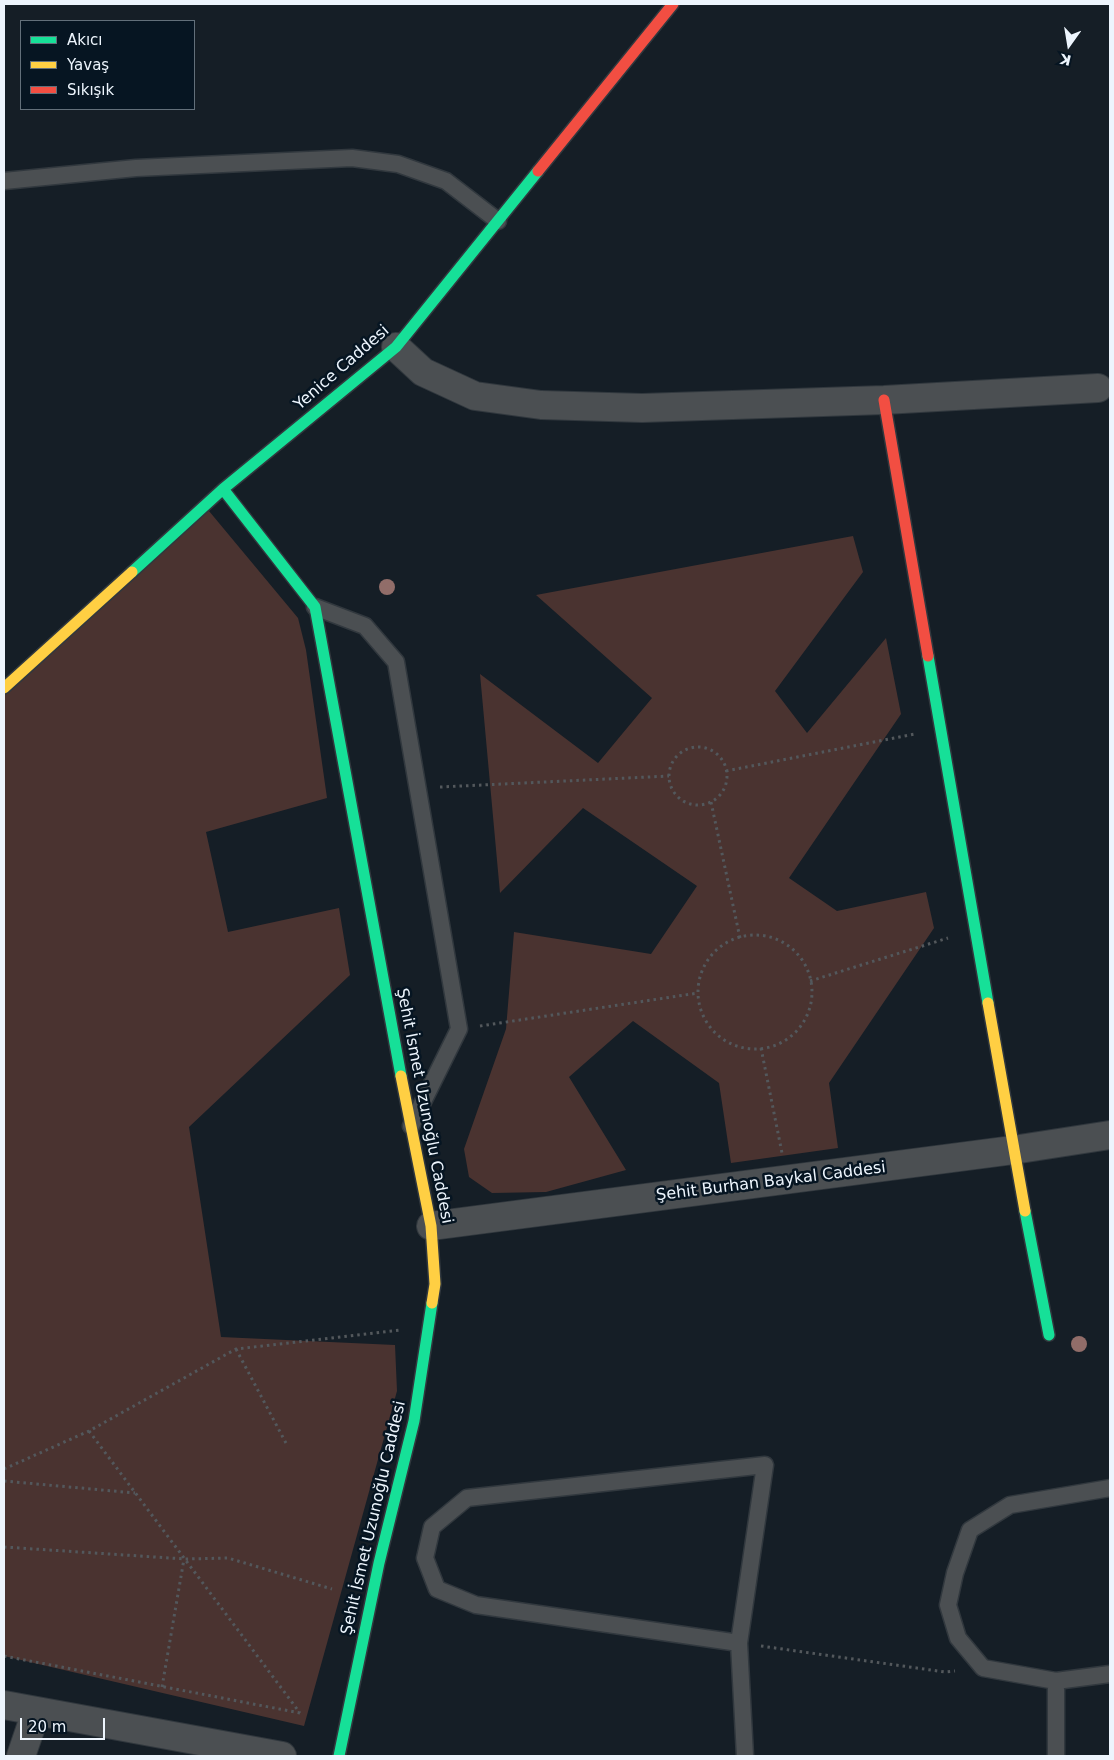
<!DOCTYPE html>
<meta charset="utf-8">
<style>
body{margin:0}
#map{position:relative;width:1114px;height:1760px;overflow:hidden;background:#151e26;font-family:"DejaVu Sans",sans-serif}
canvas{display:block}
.frame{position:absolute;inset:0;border:5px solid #edf5fd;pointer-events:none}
.legend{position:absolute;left:20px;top:20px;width:175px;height:90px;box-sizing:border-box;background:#061522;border:1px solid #626f7a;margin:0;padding:6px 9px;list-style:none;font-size:15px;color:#edf5fd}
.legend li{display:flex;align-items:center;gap:10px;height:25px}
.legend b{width:25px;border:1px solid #626f7a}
.north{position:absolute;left:1044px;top:20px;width:50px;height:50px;-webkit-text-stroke:4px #061522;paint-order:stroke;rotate:193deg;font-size:14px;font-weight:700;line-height:20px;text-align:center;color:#edf5fd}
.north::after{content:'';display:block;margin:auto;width:18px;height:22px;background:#edf5fd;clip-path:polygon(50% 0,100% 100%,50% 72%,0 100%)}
.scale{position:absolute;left:20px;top:1718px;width:85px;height:22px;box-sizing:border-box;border:2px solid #edf5fd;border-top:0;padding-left:6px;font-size:15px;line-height:18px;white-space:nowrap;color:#edf5fd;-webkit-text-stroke:4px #061522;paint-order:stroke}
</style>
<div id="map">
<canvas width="1114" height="1760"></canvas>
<div class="frame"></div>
<ul class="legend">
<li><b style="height:6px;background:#16e098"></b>Akıcı</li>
<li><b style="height:6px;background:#ffcf43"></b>Yavaş</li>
<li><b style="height:6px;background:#f24e42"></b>Sıkışık</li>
</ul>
<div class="north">K</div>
<div class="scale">20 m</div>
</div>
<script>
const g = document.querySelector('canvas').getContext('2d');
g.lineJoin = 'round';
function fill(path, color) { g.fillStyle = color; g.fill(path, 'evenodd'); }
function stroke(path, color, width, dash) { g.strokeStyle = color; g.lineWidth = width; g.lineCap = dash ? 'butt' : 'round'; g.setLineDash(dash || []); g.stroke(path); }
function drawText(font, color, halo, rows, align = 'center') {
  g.font = font + ' "DejaVu Sans",sans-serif'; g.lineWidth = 5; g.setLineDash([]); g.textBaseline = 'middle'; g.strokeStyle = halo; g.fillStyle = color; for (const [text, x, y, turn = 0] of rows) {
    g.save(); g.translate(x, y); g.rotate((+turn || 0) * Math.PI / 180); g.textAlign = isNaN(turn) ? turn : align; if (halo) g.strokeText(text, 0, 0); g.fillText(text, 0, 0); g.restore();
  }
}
fill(new Path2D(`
 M204,505L298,618L306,650L327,798L206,832L228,932L339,908L350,975L189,1127L221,1337L395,1345L397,1391L304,1726L4,1656V686Z
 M853,536L863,572L775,691L807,733L886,638L901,714L789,878L837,911L926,892L934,928L829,1083L838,1148L731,1163L719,1083L633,1021L569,1077L626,1170L546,1192L492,1193L469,1177L464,1149L506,1029L514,932L651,954L697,886L583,808L500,893L480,674L598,763L652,698L536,595Z`), '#4a3330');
const lane = new Path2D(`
 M4,181L136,168L352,158L398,164L446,181L498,221
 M315,607L365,626L396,662L459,1029L411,1126
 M1110,1488L1010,1505L970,1530L955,1573L948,1605L958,1638L983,1668L1056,1681L1110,1674
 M739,1643L476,1605L437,1589L425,1558L432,1527L467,1498L765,1465L739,1643L745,1756
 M1056,1756V1681`);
const street = new Path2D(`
 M396,347L423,372L475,396L541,405L642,408L884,400L1098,388
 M431,1226L1013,1150L1110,1135
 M4,1705L282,1756
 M21,1756L36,1712`);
const fast = new Path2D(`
 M223,489L315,607L401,1076
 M132,572L223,489L396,347L538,171
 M928,656L988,1003
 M1025,1211L1049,1335
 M339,1756L379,1563L414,1421L432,1303`);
const slow = new Path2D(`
 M4,688L132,572
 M988,1003L1025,1211
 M401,1076L431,1226L435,1284L432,1303`);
const jam = new Path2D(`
 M538,171L673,4
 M884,400L928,656`);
stroke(lane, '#31383e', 19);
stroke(street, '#31383e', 30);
stroke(fast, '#31383e', 14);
stroke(slow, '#31383e', 14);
stroke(jam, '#31383e', 14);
stroke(new Path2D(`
 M669 776a29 29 0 1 1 58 0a29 29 0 1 1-58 0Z
 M726,771L915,734
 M440,787L669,776
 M711,802L740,938
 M698 992a57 57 0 1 1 114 0a57 57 0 1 1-114 0Z
 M810,981L948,938
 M480,1026L698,993
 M761,1048L782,1153
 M236,1349L287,1445
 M89,1431L300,1713
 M4,1469L89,1431L236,1349L400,1330
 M4,1481L135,1493
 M4,1547L185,1559L228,1558L332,1589
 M761,1646L945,1672L955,1671
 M4,1656L300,1713
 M162,1687L184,1559`), '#53585c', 3, [2.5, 4]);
stroke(lane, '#4b4f52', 16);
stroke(street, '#4b4f52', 28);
stroke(fast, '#16e098', 11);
stroke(slow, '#ffcf43', 11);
stroke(jam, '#f24e42', 11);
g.fillStyle = '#916d69';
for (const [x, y] of [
 [387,587],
 [1079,1344]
]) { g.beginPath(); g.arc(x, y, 8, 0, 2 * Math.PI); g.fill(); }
drawText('16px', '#edf5fd', '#061522', [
 ["Yenice Caddesi",342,368,-41],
 ["Şehit İsmet Uzunoğlu Caddesi",424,1106,79],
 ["Şehit Burhan Baykal Caddesi",771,1182,-7],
 ["Şehit İsmet Uzunoğlu Caddesi",374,1518,-77]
]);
</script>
